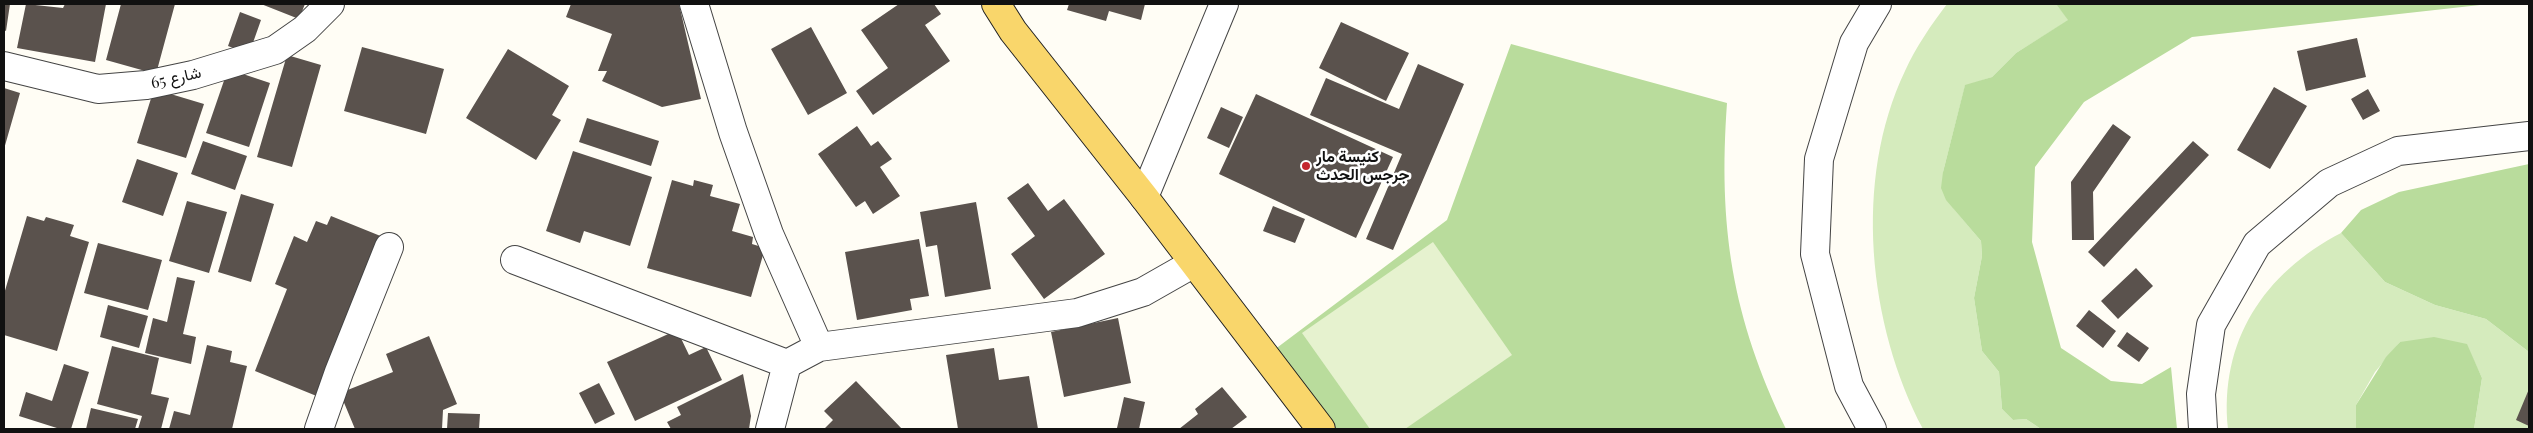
<!DOCTYPE html>
<meta charset="utf-8">
<style>
body{margin:0}
#map{position:relative;width:2533px;height:433px;overflow:hidden;background:#fffdf5;font-family:"Playfair Display",serif}
canvas{display:block}
.frame{position:absolute;inset:0;border:5px solid #111;pointer-events:none}
</style>
<div id="map">
<canvas width="2533" height="433"></canvas>
<div class="frame"></div>
</div>
<script>
const g = document.querySelector('canvas').getContext('2d');
g.lineJoin = 'round';
function fill(path, color) { g.fillStyle = color; g.fill(path, 'evenodd'); }
function stroke(path, color, width, dash) { g.strokeStyle = color; g.lineWidth = width; g.lineCap = dash ? 'butt' : 'round'; g.setLineDash(dash || []); g.stroke(path); }
function drawText(font, color, halo, rows, align = 'center') {
  g.font = font + ' "Playfair Display",Vazirmatn,serif'; g.lineWidth = 5; g.setLineDash([]); g.textBaseline = 'middle'; g.strokeStyle = halo; g.fillStyle = color; for (const [text, x, y, turn = 0] of rows) {
    g.save(); g.translate(x, y); g.rotate((+turn || 0) * Math.PI / 180); g.textAlign = isNaN(turn) ? turn : align; if (halo) g.strokeText(text, 0, 0); g.fillText(text, 0, 0); g.restore();
  }
}
fill(new Path2D(`
 M1947,4H2056L2069,20L2016,53L1992,77L1965,86L1943,172L1954,209L1981,241L1982,256L1974,298L1982,351L1999,372L2002,409L2013,420L2026,419L2041,429H1923C1868,325 1853,180 1905,71C1916,47 1931,25 1947,4Z
 M2341,233L2385,282L2435,305L2486,319L2529,352V429H2474L2482,378L2466,344L2400,342L2375,372L2356,405V429H2228C2219,341 2264,273 2341,233Z`), '#d5ebbd');
fill(new Path2D(`
 M2056,4H2489L2192,37L2084,102L2035,167L2032,242L2061,348L2111,381L2142,384L2171,367L2177,429H2041L2026,419L2013,420L2002,409L1999,372L1982,351L1974,298L1982,256L1981,241L1946,200L1941,188L1943,172L1965,85L1992,77L2016,53L2068,20Z
 M1511,44L1727,103C1718,227 1732,317 1786,429H1316L1258,362L1447,220Z
 M2529,164V352L2486,319L2435,305L2385,282L2341,233L2361,210L2399,192Z
 M2434,337L2467,344L2482,378L2474,429H2356V405L2386,357L2400,342Z`), '#b9dc9c');
fill(new Path2D(`
 M1433,242L1512,355L1405,429H1370L1302,333Z`), '#e6f2cf');
fill(new Path2D(`
 M4,4H10L6,31L4,30Z
 M26,4L63,8L65,4H106L95,62L17,48Z
 M121,4H175L156,74L106,60Z
 M261,4H305L299,19Z
 M571,4H679L701,99L662,107L602,81L607,71H598L612,34L566,17Z
 M899,4H934L941,14L925,25L950,61L873,115L856,91L888,68L861,30Z
 M1069,4H1145L1141,20L1109,11L1106,21L1067,10Z
 M240,12L261,20L249,54L228,46Z
 M1341,22L1409,53L1386,101L1319,68Z
 M811,27L847,93L808,115L771,49Z
 M2357,38L2366,77L2306,91L2297,51Z
 M362,47L444,69L426,134L344,111Z
 M508,49L569,86L552,115L561,120L536,160L466,118Z
 M287,55L321,65L292,167L257,157Z
 M1418,64L1464,84L1393,250L1366,239L1402,154L1310,115L1326,78L1399,109Z
 M228,69L270,83L249,147L206,133Z
 M2274,87L2307,106L2270,169L2237,150Z
 M4,88L20,93L4,149Z
 M154,89L204,104L186,158L137,143Z
 M2368,89L2380,111L2363,120L2351,99Z
 M1256,94L1393,157L1356,238L1219,174Z
 M1221,107L1243,117L1229,148L1207,138Z
 M587,118L659,141L651,166L579,142Z
 M2113,124L2131,137L2093,192L2094,240H2072L2071,182Z
 M857,126L871,146L878,141L892,159L880,167L900,196L873,214L865,201L856,207L818,154Z
 M203,141L247,156L235,190L191,174Z
 M2193,141L2209,155L2104,267L2088,252Z
 M573,151L652,177L630,246L584,231L580,243L546,231Z
 M137,159L178,173L163,216L122,202Z
 M672,180L693,186L694,180L713,185L710,196L740,204L732,231L753,237L752,244L765,248L751,297L647,268Z
 M1028,183L1048,211L1064,199L1105,254L1044,299L1011,254L1035,236L1007,198Z
 M241,194L274,204L251,282L218,272Z
 M187,201L227,212L209,273L169,261Z
 M976,202L991,289L945,297L937,245L926,247L920,212Z
 M1273,206L1305,219L1295,243L1263,231Z
 M27,216L44,221L46,217L74,225L70,236L89,242L57,351L4,335V294Z
 M331,216L383,237L319,397L255,371L287,289L275,284L294,236L307,242L316,221L327,225Z
 M919,239L929,296L910,299L912,310L857,320L845,252Z
 M98,243L162,260L148,310L84,293Z
 M2136,268L2153,286L2118,319L2101,301Z
 M177,277L195,281L183,334L196,337L191,364L145,353L153,318L167,322Z
 M108,305L148,316L139,348L100,337Z
 M2089,310L2116,331L2103,348L2076,326Z
 M1118,318L1131,383L1064,397L1051,332Z
 M677,330L689,355L706,347L722,380L635,421L607,362Z
 M2127,332L2149,348L2139,362L2117,346Z
 M429,336L457,404L443,410L442,429H355L340,393L393,372L386,354Z
 M207,345L232,351L230,362L247,366L232,429H169L174,411L190,415Z
 M112,346L159,358L151,394L169,398L161,429H138L142,416L97,404Z
 M994,348L999,380L1029,376L1038,429H958L946,355Z
 M64,364L89,372L71,429H60L19,416L26,392L52,401Z
 M743,374L751,416L749,429H671L667,422L681,415L677,407Z
 M856,381L902,429H824L833,420L824,411Z
 M599,383L615,414L595,424L579,393Z
 M1222,387L1247,417L1231,429H1179L1198,414L1195,409Z
 M2529,389V426L2516,420Z
 M1124,397L1145,402L1139,429L1117,428Z
 M91,408L138,419L135,429H86Z
 M448,413L480,414L479,429H447Z`), '#5a524d');
const minor = new Path2D(`
 M694,4L733,132L769,234L819,347
 M4,66L98,89L146,85L193,75L275,50L305,29L330,4
 M1144,197L1224,4
 M515,260L787,364
 M319,429L339,372L389,247
 M770,429L787,364L819,347L1077,313L1143,292L1194,263
 M1872,429L1849,386L1815,254L1819,159L1854,43L1877,4
 M2203,429L2201,394L2211,325L2257,244L2329,183L2398,151L2529,136`);
const major = new Path2D(`
 M996,4L1013,31L1144,197L1321,429`);
stroke(minor, '#444', 30);
stroke(major, '#222', 30);
stroke(minor, '#fff', 28);
stroke(major, '#f9d66b', 28);
for (const [x, y, r, color] of [
 [1306,166,5,"#c4262e"]
]) { const dot = new Path2D(); dot.arc(x, y, r, 0, 2 * Math.PI); g.fillStyle = color; g.fill(dot); stroke(dot, '#fff', 2); }
drawText('16px', '#111', '#fff', [
 ["شارع 65",176,78,-13]
]);
drawText('bold 16px', '#111', '#fff', [
 ["كنيسة مار",1316,157],
 ["جرجس الحدث",1316,175]
], 'left');
</script>
